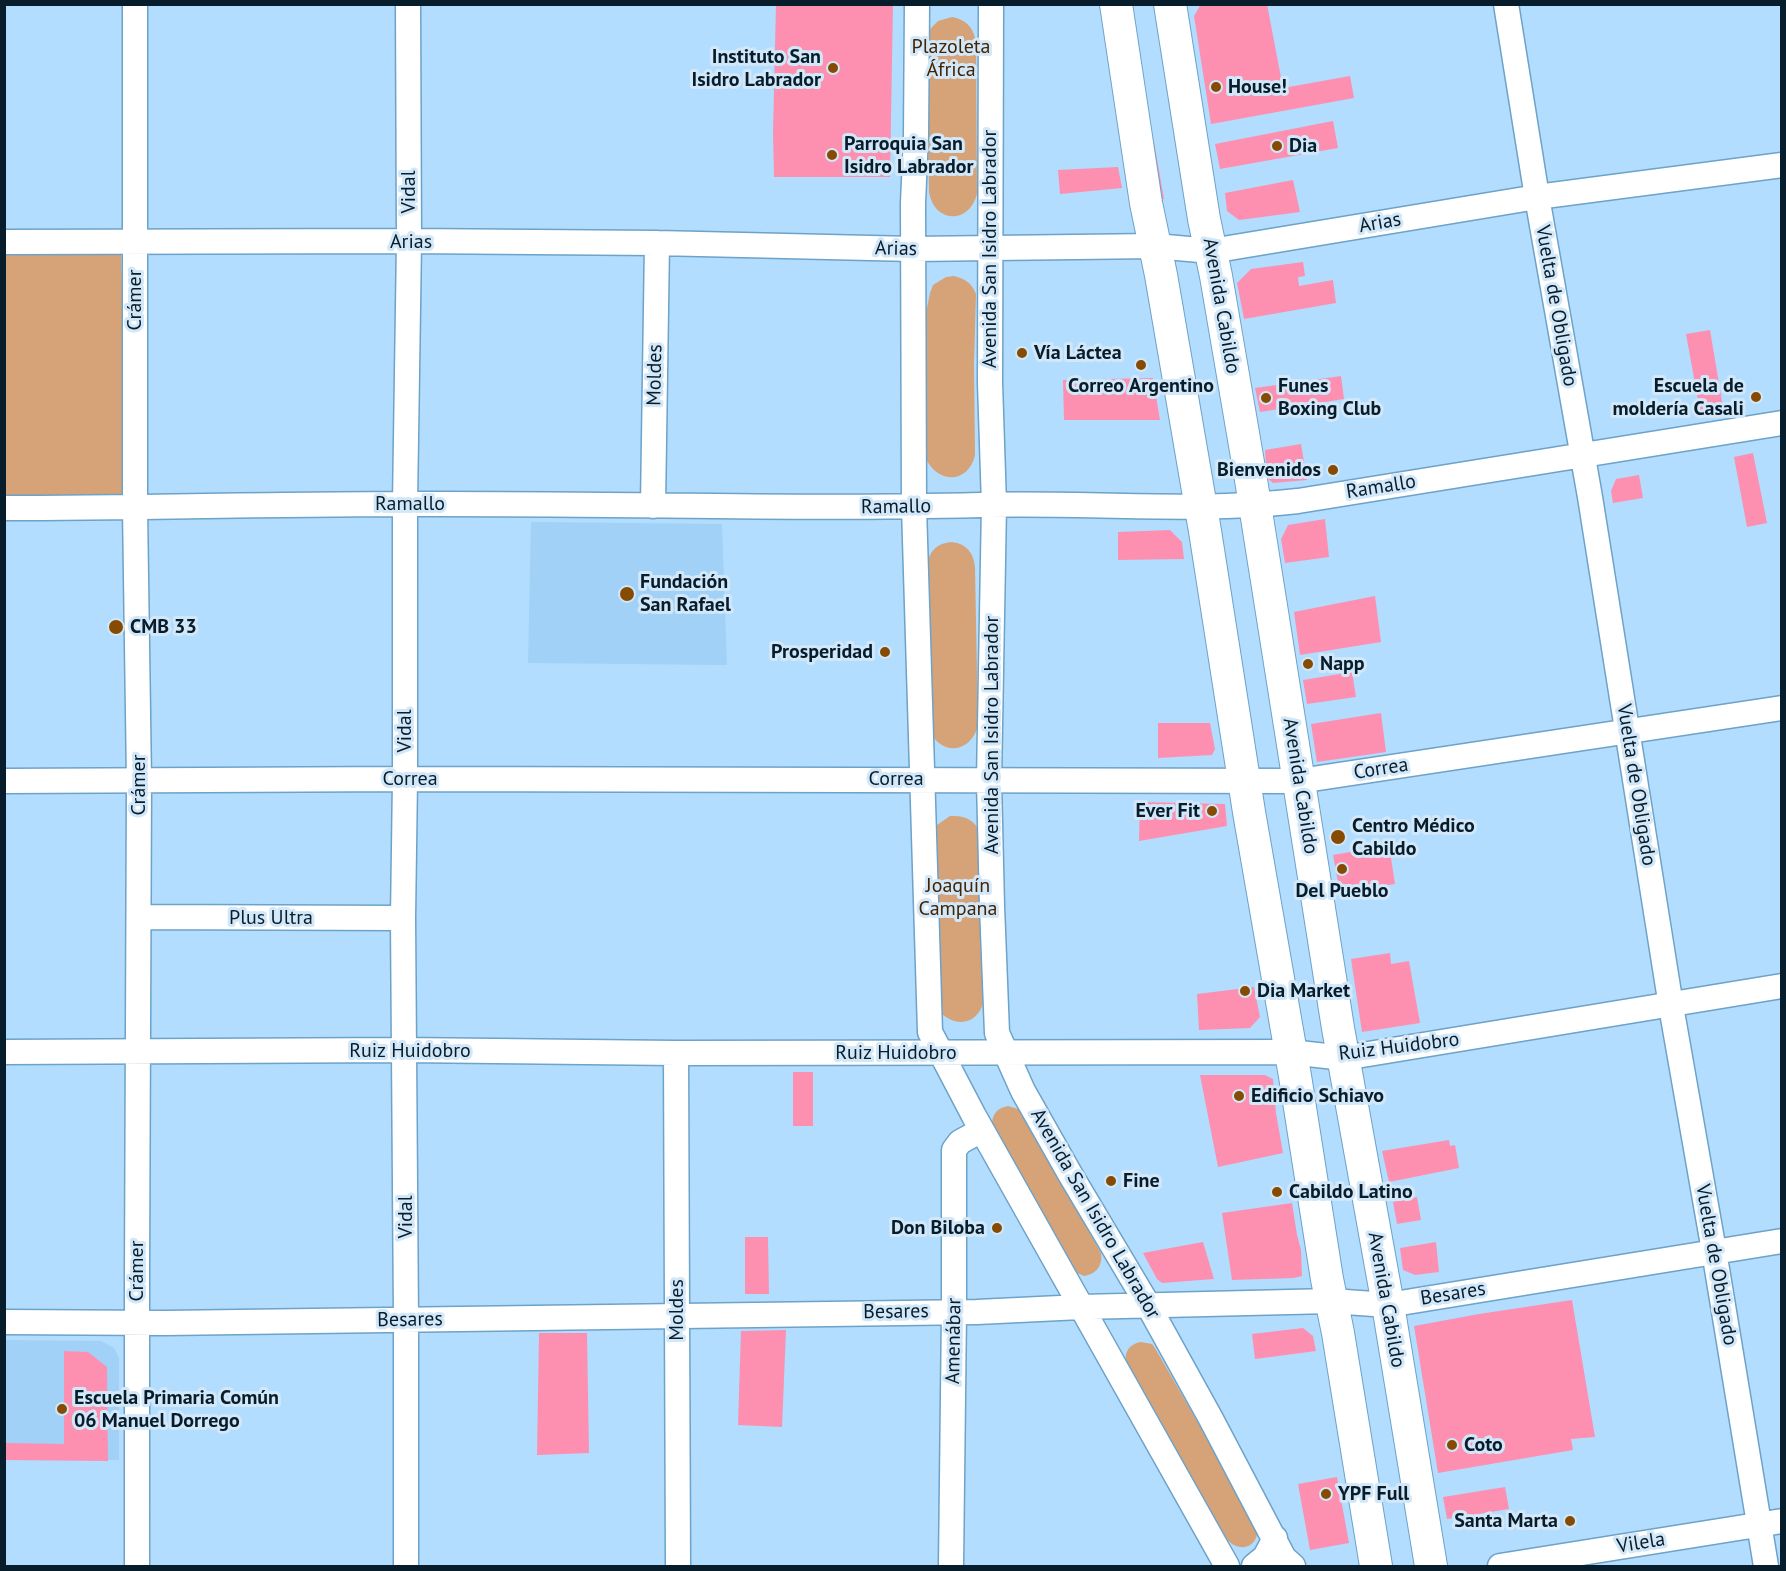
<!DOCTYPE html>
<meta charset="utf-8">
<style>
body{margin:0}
#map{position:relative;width:1786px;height:1571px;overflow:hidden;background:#b2ddfe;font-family:"PT Sans",sans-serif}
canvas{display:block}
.frame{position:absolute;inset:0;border:6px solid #071d2c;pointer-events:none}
</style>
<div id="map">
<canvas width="1786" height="1571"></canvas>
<div class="frame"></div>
</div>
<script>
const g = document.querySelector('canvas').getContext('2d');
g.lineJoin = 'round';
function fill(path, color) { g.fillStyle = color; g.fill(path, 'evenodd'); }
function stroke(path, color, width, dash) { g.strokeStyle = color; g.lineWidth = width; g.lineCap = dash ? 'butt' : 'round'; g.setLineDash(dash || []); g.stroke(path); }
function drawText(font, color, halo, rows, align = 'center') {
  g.font = font + ' "PT Sans",sans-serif'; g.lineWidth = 6; g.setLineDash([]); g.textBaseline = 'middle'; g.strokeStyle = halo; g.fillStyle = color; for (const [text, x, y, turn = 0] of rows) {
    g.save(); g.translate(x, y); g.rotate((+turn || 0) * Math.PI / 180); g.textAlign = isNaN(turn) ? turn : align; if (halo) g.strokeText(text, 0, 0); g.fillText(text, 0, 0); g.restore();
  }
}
fill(new Path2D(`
 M531,522L722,524L727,665L528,663Z
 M5,1340L101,1341L114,1348L119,1358V1460H5Z`), '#a1d1f6');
fill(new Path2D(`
 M952,17C967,20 974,28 976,43L977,194C969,225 934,223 929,192L927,62L928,33L932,27L938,21Z
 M5,253L121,254L128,497L5,495Z
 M954,276C965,279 972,283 976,294L974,365L975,455C969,482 941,485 927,461L924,323L930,293L933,285L946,277Z
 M952,542C967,544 974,553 975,568L978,726C970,753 943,756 930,732L927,566C929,551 937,543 952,542Z
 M950,816C965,815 975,820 981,834L984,1000C979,1023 958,1029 941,1013L934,832L937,825Z
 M1008,1106L1018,1109L1022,1113L1101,1253C1103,1266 1096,1274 1084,1276L1073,1271L992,1125C992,1114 997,1108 1008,1106Z
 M1141,1342L1152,1344L1155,1348L1257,1525C1261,1547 1239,1555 1226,1538L1127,1367C1123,1354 1128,1344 1141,1342Z`), '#d6a277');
fill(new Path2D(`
 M776,4H893L890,177H774L773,132Z
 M1201,4H1267L1283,88L1350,76L1354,98L1211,124L1194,16Z
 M1333,121L1338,148L1220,169L1215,144Z
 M1154,142L1164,199L1157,200L1147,143Z
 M1118,167L1122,188L1060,194L1058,170Z
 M1293,180L1300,212L1239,220L1227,211L1225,193Z
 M1303,262L1305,276L1298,277L1299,286L1333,280L1336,303L1244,319L1237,283L1251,269Z
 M1710,330L1723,407L1700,411L1686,334Z
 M1341,376L1344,399L1260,412L1255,388Z
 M1153,378L1160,420H1064L1063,380Z
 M1301,444L1307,480L1273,483L1267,478L1265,450Z
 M1753,453L1767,523L1747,527L1734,457Z
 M1639,475L1643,498L1613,503L1611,491L1616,479Z
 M1325,519L1329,557L1285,563L1281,539L1288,525Z
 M1170,530L1182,542L1184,559L1118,560V532Z
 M1375,596L1381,642L1300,655L1294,612Z
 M1352,672L1356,697L1307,704L1303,680Z
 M1381,713L1386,752L1317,762L1311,724Z
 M1158,723H1210L1215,749L1212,755L1158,758Z
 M1140,802L1225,804L1227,826L1139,841Z
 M1389,845L1395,884L1340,893L1333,855Z
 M1390,953L1391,964L1409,961L1420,1023L1362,1032L1351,959Z
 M1254,987L1260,1017L1250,1028L1199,1030L1197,994Z
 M793,1072H813V1126H793Z
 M1200,1075H1265L1273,1079L1276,1113L1283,1153L1218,1167Z
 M1449,1140L1450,1146L1455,1145L1459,1168L1389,1182L1382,1151Z
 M1417,1197L1421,1220L1397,1224L1393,1202Z
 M1292,1203L1297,1235L1301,1250L1302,1276L1294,1278L1232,1280L1222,1213Z
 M745,1237H768L769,1294H745Z
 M1203,1242L1214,1279L1162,1283L1157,1279L1143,1253Z
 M1436,1242L1439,1272L1415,1275L1403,1270L1400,1248Z
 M1572,1300L1595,1437L1571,1439L1573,1450L1438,1473L1414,1326L1479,1314Z
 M1303,1328L1313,1336L1316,1351L1255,1359L1252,1334Z
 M786,1330L782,1427L738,1425L741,1331Z
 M539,1333H587L589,1453L537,1455Z
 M64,1351L88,1352L107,1367L108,1461L4,1460V1443L64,1444Z
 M1337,1477L1349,1543L1310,1550L1298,1484Z
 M1505,1487L1509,1509L1447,1519L1443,1497Z`), '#fd90b1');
const minor = new Path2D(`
 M135,4V508L139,781L137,1275V1566
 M917,4L916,135L913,203L914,507L930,1032L974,1116L1227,1566
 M991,4L990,383L994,505L989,781L992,906L997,1033L1023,1091L1070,1174L1148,1305L1211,1419L1284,1558L1293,1566
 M1506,4L1537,197L1590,497L1671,1006L1714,1251L1766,1566
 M4,242L409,241L657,243L913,249L1155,246L1211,251L1537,197L1782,165
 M653,506L657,243
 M4,508C139,508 273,504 408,504C599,503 789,510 980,505C1086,502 1193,513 1298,501L1782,423
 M4,781L405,779L1299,781L1782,708
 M139,917L403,918
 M4,1052L404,1050L676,1053L1290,1052L1344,1058L1782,986
 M676,1053L678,1566
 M4,1322L165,1323L977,1312L1081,1307L1331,1301L1388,1305L1782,1241
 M406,1566V1320L403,918L405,779V504L409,241L408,4
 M951,1566L954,1311V1150L960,1142L982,1130
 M1254,1566L1265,1557L1275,1538
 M1500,1566L1782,1521`);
const major = new Path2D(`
 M1116,4L1146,203L1161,275L1205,531L1249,812L1295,1076L1327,1279L1338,1333L1376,1566
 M1170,4L1204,219L1216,276L1251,480L1338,1028L1388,1305L1431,1566`);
stroke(minor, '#6da2c9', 27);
stroke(major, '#6da2c9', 34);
stroke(minor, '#fff', 24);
stroke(major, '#fff', 32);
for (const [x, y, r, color] of [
 [833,68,6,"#864b03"],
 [1216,87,6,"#864b03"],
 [1277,146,6,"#864b03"],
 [832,155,6,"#864b03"],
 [1022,353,6,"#864b03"],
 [1141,365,6,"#864b03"],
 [1756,397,6,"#864b03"],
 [1266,398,6,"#864b03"],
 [1333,470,6,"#864b03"],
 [627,594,8,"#864b03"],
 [116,627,8,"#864b03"],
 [885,652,6,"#864b03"],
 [1308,664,6,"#864b03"],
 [1212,811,6,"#864b03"],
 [1338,837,8,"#864b03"],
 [1342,869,6,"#864b03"],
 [1245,991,6,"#864b03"],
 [1239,1096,6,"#864b03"],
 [1111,1181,6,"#864b03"],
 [1277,1192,6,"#864b03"],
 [997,1228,6,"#864b03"],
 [62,1409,6,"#864b03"],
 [1452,1445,6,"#864b03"],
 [1326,1494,6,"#864b03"],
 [1570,1521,6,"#864b03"]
]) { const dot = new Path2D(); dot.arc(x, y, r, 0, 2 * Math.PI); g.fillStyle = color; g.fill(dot); stroke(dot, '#d2e7f8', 2); }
drawText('20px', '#432301', '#d2e7f8', [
 ["Plazoleta",951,47],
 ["África",951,70],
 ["Joaquín",958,886],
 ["Campana",958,909]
]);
drawText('bold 20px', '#071d2c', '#d2e7f8', [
 ["Instituto San",821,57,"right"],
 ["Isidro Labrador",821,80,"right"],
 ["House!",1228,87],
 ["Parroquia San",844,144],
 ["Isidro Labrador",844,167],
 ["Dia",1289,146],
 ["Vía Láctea",1034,353],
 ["Correo Argentino",1141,386,"center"],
 ["Funes",1278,386],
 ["Boxing Club",1278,409],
 ["Escuela de",1744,386,"right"],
 ["moldería Casali",1744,409,"right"],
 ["Bienvenidos",1321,470,"right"],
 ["Fundación",640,582],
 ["San Rafael",640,605],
 ["CMB 33",130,627],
 ["Prosperidad",873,652,"right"],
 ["Napp",1320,664],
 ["Ever Fit",1200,811,"right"],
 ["Centro Médico",1352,826],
 ["Cabildo",1352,849],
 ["Del Pueblo",1342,891,"center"],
 ["Dia Market",1257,991],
 ["Edificio Schiavo",1251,1096],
 ["Fine",1123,1181],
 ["Cabildo Latino",1289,1192],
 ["Don Biloba",985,1228,"right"],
 ["Escuela Primaria Común",74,1398],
 ["06 Manuel Dorrego",74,1421],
 ["Coto",1464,1445],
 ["YPF Full",1338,1494],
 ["Santa Marta",1558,1521,"right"]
], 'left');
drawText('20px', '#071d2c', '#d2e7f8', [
 ["Vidal",409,192,-90],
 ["Arias",1380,223,-10],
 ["Arias",411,242],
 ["Arias",896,249,1],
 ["Avenida San Isidro Labrador",990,249,-90],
 ["Crámer",135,300,-90],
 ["Avenida Cabildo",1221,306,80],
 ["Vuelta de Obligado",1556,306,80],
 ["Moldes",655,375,-89],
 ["Ramallo",1381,487,-9],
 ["Ramallo",410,504],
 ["Ramallo",896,507,-1],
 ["Vidal",405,731,-90],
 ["Avenida San Isidro Labrador",992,735,-90],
 ["Correa",1381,769,-9],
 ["Correa",410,779],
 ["Correa",896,779],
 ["Crámer",139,785,-90],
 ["Vuelta de Obligado",1636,785,81],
 ["Avenida Cabildo",1300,786,81],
 ["Plus Ultra",271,918],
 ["Ruiz Huidobro",1399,1047,-7],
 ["Ruiz Huidobro",410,1051],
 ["Ruiz Huidobro",896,1053],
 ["Avenida San Isidro Labrador",1095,1214,60],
 ["Vidal",406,1217,-90],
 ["Vuelta de Obligado",1716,1265,80],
 ["Crámer",137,1271,-90],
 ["Besares",1453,1294,-9],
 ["Avenida Cabildo",1386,1300,80],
 ["Moldes",677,1310,-90],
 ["Besares",896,1312,-1],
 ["Besares",410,1320,-1],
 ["Amenábar",954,1341,-89],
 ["Vilela",1641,1543,-9]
]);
</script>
